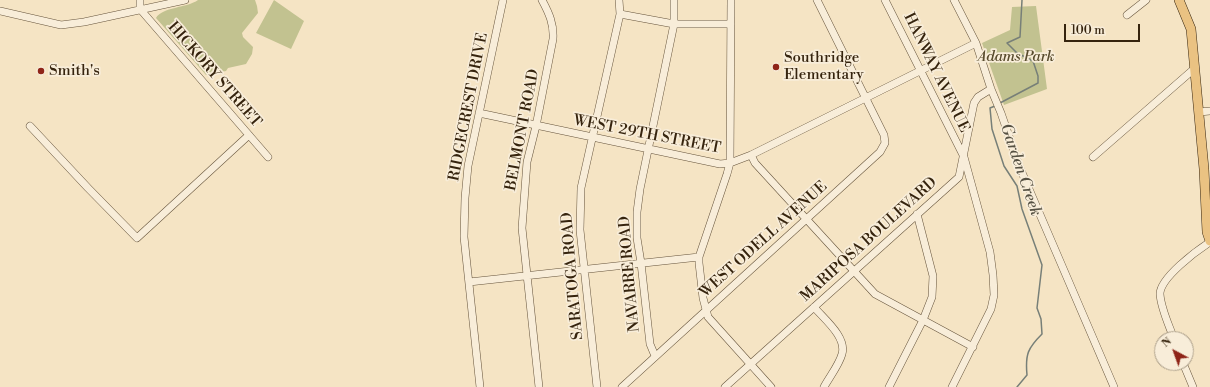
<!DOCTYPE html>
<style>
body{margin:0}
#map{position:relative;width:1210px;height:387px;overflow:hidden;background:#f5e4c4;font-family:"Libre Bodoni",serif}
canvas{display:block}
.north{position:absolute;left:1154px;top:331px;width:40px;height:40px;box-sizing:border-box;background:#f8edd9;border:1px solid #aa9d88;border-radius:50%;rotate:319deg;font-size:11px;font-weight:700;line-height:16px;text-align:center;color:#36240e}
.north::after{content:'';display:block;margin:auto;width:14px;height:18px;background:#8f2418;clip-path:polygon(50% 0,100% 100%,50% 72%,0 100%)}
.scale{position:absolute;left:1064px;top:24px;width:76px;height:18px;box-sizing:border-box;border:2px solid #36240e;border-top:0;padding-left:5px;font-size:12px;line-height:14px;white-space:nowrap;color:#36240e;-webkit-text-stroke:3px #f8edd9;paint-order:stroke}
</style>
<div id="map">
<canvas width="1210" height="387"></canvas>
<div class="north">N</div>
<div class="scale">100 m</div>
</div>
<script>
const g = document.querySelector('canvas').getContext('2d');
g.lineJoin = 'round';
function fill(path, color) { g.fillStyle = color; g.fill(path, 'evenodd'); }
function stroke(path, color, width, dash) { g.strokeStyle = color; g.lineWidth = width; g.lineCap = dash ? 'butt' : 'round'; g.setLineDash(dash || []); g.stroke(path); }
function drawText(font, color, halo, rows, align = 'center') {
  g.font = font + ' "Libre Bodoni",serif'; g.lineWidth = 3.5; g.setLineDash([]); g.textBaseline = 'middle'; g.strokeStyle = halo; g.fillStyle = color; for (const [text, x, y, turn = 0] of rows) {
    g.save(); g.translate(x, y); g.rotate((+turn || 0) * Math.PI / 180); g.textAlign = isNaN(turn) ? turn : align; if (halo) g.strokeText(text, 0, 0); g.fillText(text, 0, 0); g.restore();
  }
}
fill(new Path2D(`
 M198,0H255L257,6L258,13L242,33L243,37L253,47L252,54L246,64L228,68L226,71L206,75L156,18C162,7 187,8 198,0Z
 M274,0L304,21L291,49L256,33Z
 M1036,6L1047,89L1004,105L982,43L1010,30L1012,7Z`), '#c2c290');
stroke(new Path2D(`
 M1000,103L1038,83V76L1033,61L1017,53L1007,43L1020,37L1022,0
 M995,106L990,108L992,129L1004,166L1017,186L1022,209L1042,265L1037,308L1041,319L1042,334C1028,348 1025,354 1027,375L1017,387`), '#777f78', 1.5);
const minor = new Path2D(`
 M140,0V9L268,157
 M731,0L730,163L727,174L699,257V263L703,298L708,317L771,387
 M885,0L964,157L990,252L993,275L994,295L991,309L952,387
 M954,0L976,43L991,89L1001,113L1020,168L1114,387
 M0,11L61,25L84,22L185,0
 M620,14L674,24H731
 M1127,15L1146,0
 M1199,112L1210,111
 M479,113L720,164L730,163L751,155L976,43
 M30,126L88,188L137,238L249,135
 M751,155L755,163L875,294L973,347
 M1093,157L1194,69
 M469,282L699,257
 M814,307C824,319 847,337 842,354C839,365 830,376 824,387
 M1174,339C1169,325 1161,309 1160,294C1160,278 1196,251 1210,242
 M655,356L650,344L641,263L637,238V212L640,189L674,24V0
 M1183,363L1193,387
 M480,387L464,237L465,198L468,166L503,0
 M539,387L522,228L527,162L536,126L553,39C554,24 549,13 542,0
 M597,387L580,230L581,188L620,14L619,0
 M622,387L880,152L885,143L884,135L817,0
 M725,387L959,177L974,103L978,97L991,89
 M889,387L923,320L932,297L933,276L917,214`);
const major = new Path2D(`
 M1179,0L1191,29L1204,169L1207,232L1210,241`);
stroke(minor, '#66543c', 8);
stroke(major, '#36240e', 10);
stroke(minor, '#f8edd9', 7);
stroke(major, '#eac282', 9);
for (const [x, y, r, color] of [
 [776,67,4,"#8f2418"],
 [41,71,4,"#8f2418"]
]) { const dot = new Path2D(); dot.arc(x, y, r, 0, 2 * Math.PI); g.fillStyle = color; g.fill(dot); stroke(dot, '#f8edd9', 1.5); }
drawText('italic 15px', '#594c2e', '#f8edd9', [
 ["Adams Park",1016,57]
]);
drawText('15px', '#36240e', '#f8edd9', [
 ["Southridge",784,58],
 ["Elementary",784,75],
 ["Smith's",49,71]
], 'left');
drawText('15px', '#36240e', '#f8edd9', [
 ["HANWAY AVENUE",936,73,64],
 ["HICKORY STREET",214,75,49],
 ["RIDGECREST DRIVE",469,107,-79],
 ["BELMONT ROAD",523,130,-79],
 ["WEST 29TH STREET",647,135,11],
 ["WEST ODELL AVENUE",764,240,-42],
 ["MARIPOSA BOULEVARD",869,240,-42],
 ["NAVARRE ROAD",630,274,-95],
 ["SARATOGA ROAD",573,276,-95]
]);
drawText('italic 16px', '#565143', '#f8edd9', [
 ["Garden Creek",1020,170,71]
]);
</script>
